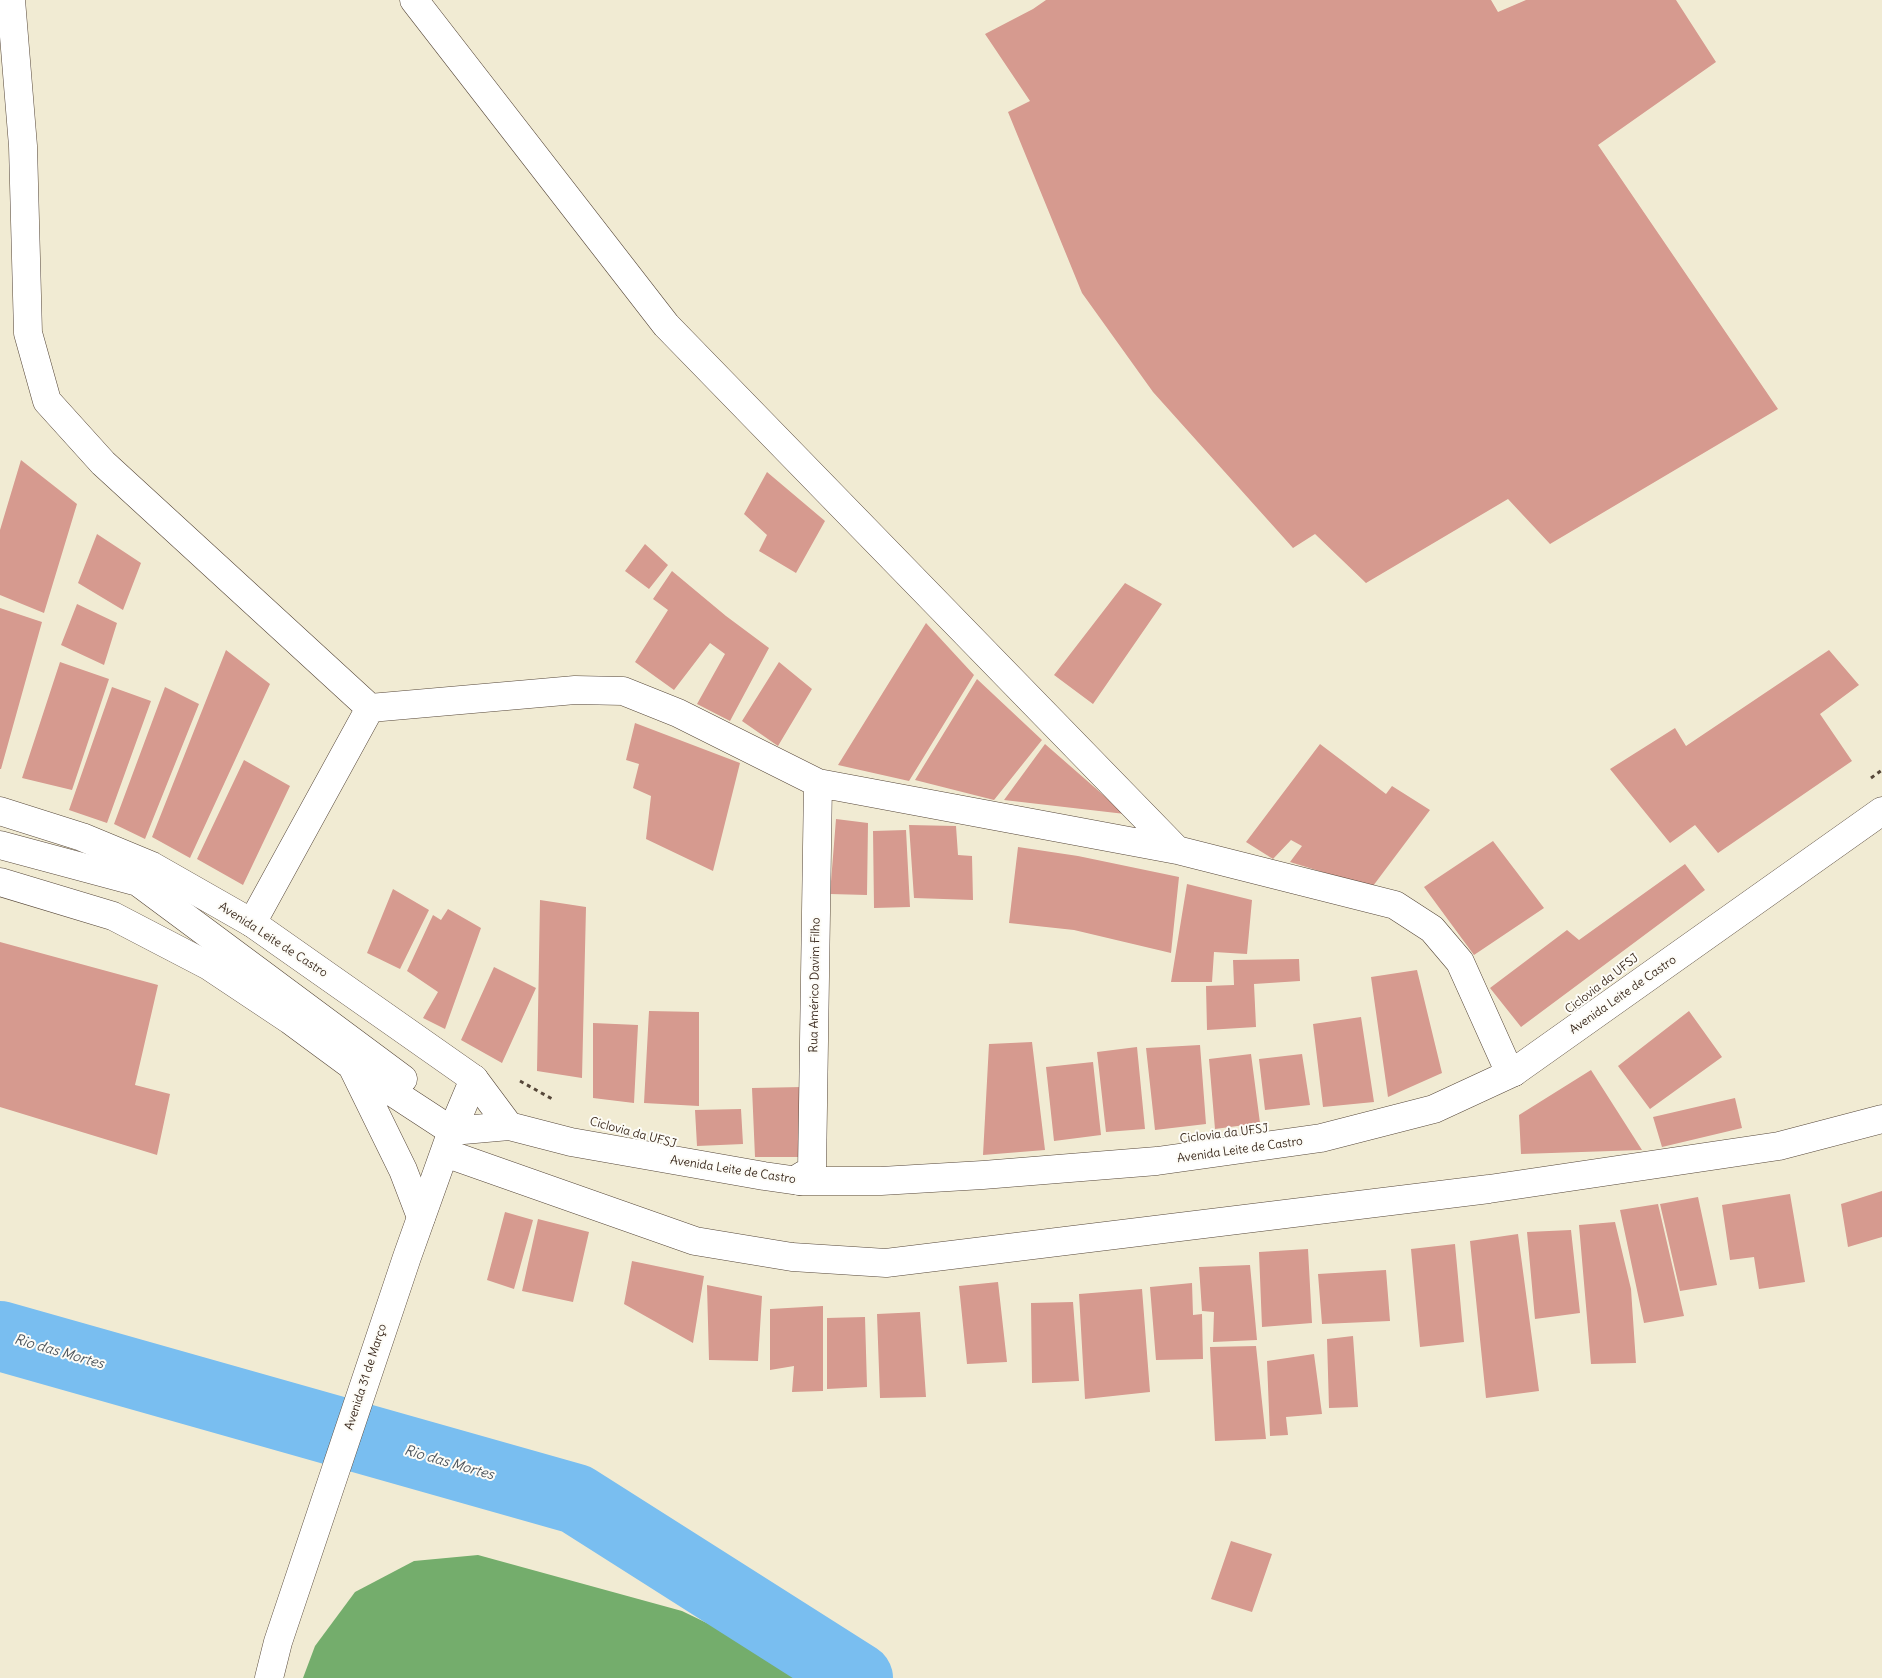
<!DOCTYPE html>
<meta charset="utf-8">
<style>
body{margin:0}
canvas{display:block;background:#f1ebd3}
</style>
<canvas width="1882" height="1678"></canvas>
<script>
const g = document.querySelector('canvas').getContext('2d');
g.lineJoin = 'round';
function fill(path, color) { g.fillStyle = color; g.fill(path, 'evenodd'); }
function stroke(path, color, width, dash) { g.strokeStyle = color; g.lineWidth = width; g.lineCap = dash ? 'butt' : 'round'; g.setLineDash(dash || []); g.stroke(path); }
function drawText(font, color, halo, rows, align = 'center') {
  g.font = font + ' Delius,sans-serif'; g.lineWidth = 4; g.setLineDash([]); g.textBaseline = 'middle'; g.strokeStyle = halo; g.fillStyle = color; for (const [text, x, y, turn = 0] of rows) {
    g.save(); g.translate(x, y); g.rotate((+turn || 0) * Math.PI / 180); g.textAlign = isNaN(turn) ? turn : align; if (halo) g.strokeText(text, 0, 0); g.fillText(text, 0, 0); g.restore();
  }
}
fill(new Path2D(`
 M478,1555L682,1611L800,1668L816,1678H303L315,1646L355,1592L414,1561Z`), '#74ad6c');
stroke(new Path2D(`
 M0,1336L576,1499L858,1678`), '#79bef0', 70);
fill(new Path2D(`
 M1046,0H1491L1498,12L1526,0H1676L1716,62L1598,145L1778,409L1550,544L1508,499L1366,583L1315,534L1293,548L1153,392L1082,293L1008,112L1030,101L985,34L1033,9Z
 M21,460L77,504L44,613L0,595V530Z
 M767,472L825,521L796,573L759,551L767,535L744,514Z
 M97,534L141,563L123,610L78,583Z
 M645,544L668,565L649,589L625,571Z
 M672,571L726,616L769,648L730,721L697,704L725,654L710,643L674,690L635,662L668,610L653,599Z
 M1125,583L1162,604L1093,704L1054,675Z
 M77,604L117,623L104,665L61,645Z
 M0,608L42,622L1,769H0Z
 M926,623L974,675L909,781L838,765Z
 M226,650L270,684L190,858L152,837Z
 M1829,650L1859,685L1820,714L1852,761L1718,853L1695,825L1670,843L1610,769L1675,728L1686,746Z
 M60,662L109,679L72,790L22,778Z
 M779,662L812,689L778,746L742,721Z
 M977,679L1042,740L994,800L915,780Z
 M112,687L151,701L107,823L69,810Z
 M165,687L199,704L145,839L114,824Z
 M635,723L740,763L713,871L646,839L651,796L633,788L639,764L626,760Z
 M1045,744L1125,814L1004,800Z
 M1320,744L1386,794L1392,786L1430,810L1370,890L1332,875L1290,862L1302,846L1291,840L1273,859L1246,842Z
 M244,760L290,786L243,885L197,859Z
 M836,819L868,823L867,895L830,894Z
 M909,825L956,826L958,855L972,856L973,900L914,898Z
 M906,830L910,907L874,908L873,831Z
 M1493,841L1544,908L1474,955L1424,887Z
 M1018,847L1078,856L1179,877L1171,953L1074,930L1009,923Z
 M1685,864L1705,890L1521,1027L1490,988L1567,930L1579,940Z
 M1187,884L1252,900L1247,954L1214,952L1212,982H1171Z
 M393,889L429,910L400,969L367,953Z
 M540,900L586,907L582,1078L537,1071Z
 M448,909L481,928L445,1029L423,1018L438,992L407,971L433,915L441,920Z
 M0,942L158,985L135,1085L170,1094L157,1155L0,1107Z
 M1299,959L1300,981L1254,984L1256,1027L1207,1030L1206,986L1234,985L1233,960Z
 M494,967L536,988L502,1063L461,1040Z
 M1417,970L1442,1073L1388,1097L1371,977Z
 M649,1011L699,1012V1106L644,1103Z
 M1689,1011L1722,1057L1650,1109L1618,1066Z
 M1361,1017L1374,1102L1323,1107L1313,1024Z
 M593,1023L638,1025L634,1103L593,1098Z
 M1032,1042L1045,1150L983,1155L989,1044Z
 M1200,1045L1206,1124L1155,1130L1146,1048Z
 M1137,1047L1145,1129L1106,1132L1097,1052Z
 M1251,1054L1260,1123L1215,1129L1209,1059Z
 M1302,1054L1310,1105L1265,1110L1259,1059Z
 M1093,1062L1101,1135L1054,1141L1046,1067Z
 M1591,1070L1642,1150L1521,1154L1519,1115Z
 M802,1087L805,1157H755L752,1088Z
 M1735,1098L1742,1128L1662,1147L1653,1117Z
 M741,1109L743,1144L697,1146L695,1110Z
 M1882,1191V1237L1848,1247L1841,1204Z
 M1790,1194L1805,1282L1759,1289L1754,1257L1730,1260L1722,1205Z
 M1698,1197L1717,1285L1680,1291L1660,1204Z
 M1658,1204L1684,1316L1644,1323L1620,1210Z
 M505,1212L533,1220L514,1289L487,1280Z
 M538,1219L589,1232L573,1302L522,1291Z
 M1615,1222L1631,1289L1636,1363L1591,1364L1579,1225Z
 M1571,1230L1580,1313L1535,1319L1527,1232Z
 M1518,1234L1539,1391L1486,1398L1470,1241Z
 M1455,1244L1464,1342L1420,1347L1411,1249Z
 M1308,1249L1312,1323L1262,1327L1259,1252Z
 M632,1261L704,1276L693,1343L624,1304Z
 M1250,1265L1257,1340L1213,1342L1214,1312L1202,1311L1199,1267Z
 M1386,1270L1390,1321L1322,1324L1318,1274Z
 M998,1282L1007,1362L967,1364L959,1286Z
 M1192,1283L1193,1315L1202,1314L1203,1359L1156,1360L1150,1287Z
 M707,1285L762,1296L758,1361L709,1360Z
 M1142,1289L1150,1392L1085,1399L1079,1294Z
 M1073,1302L1079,1381L1032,1383L1031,1303Z
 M823,1306V1391L792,1392L794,1366L770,1370V1309Z
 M920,1312L926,1397L880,1398L877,1314Z
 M865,1317L867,1387L827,1389V1318Z
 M1353,1336L1358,1407L1329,1408L1327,1339Z
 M1256,1346L1266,1439L1215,1441L1210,1347Z
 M1314,1354L1322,1414L1286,1417L1288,1435L1270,1436L1267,1361Z
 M1231,1541L1272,1554L1252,1612L1211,1599Z`), '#d69a8f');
const minor = new Path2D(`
 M11,0L23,146L28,333L47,401L103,463L370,708L575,690L623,691L678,713L818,783L1177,850L1395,905L1432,929L1460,962L1504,1060L1514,1072
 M414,0L666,325L1177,850
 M0,845L138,882L403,1079
 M252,923L370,708
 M445,1153L695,1241L792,1257L886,1263L1489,1189L1779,1146L1882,1119
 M799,1181L800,1177L812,1170L818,783`);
const major = new Path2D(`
 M269,1678L278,1642L407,1257L452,1131L474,1079`);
const highway = new Path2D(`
 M0,811L82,837L152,866L252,923L474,1079L509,1126
 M0,882L113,916L209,966L290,1020L351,1065L452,1131L509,1126L571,1142L764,1176L799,1181H881L983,1175L1157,1161L1321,1138L1434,1109L1514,1072L1882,811
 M352,1066L403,1170L421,1217`);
stroke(minor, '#564739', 29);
stroke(major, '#564739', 29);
stroke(highway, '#564739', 29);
stroke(new Path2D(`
 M1871,778L1882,770
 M520,1081L554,1100`), '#564739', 3, [4, 4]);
stroke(minor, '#fff', 28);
stroke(major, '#fff', 28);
stroke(highway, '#fff', 28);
drawText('12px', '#3b2a1e', '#fdfcf7', [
 ["Avenida Leite de Castro",273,940,33],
 ["Ciclovia da UFSJ",1602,984,-38],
 ["Rua Américo Davim Filho",815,985,-89],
 ["Avenida Leite de Castro",1623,995,-35],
 ["Ciclovia da UFSJ",633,1133,15],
 ["Ciclovia da UFSJ",1224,1134,-7],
 ["Avenida Leite de Castro",1240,1150,-8],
 ["Avenida Leite de Castro",733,1170,9],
 ["Avenida 31 de Março",366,1377,-72]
]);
drawText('italic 14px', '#4e565d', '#fdfcf7', [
 ["Rio das Mortes",59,1352,16],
 ["Rio das Mortes",449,1463,16]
]);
</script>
